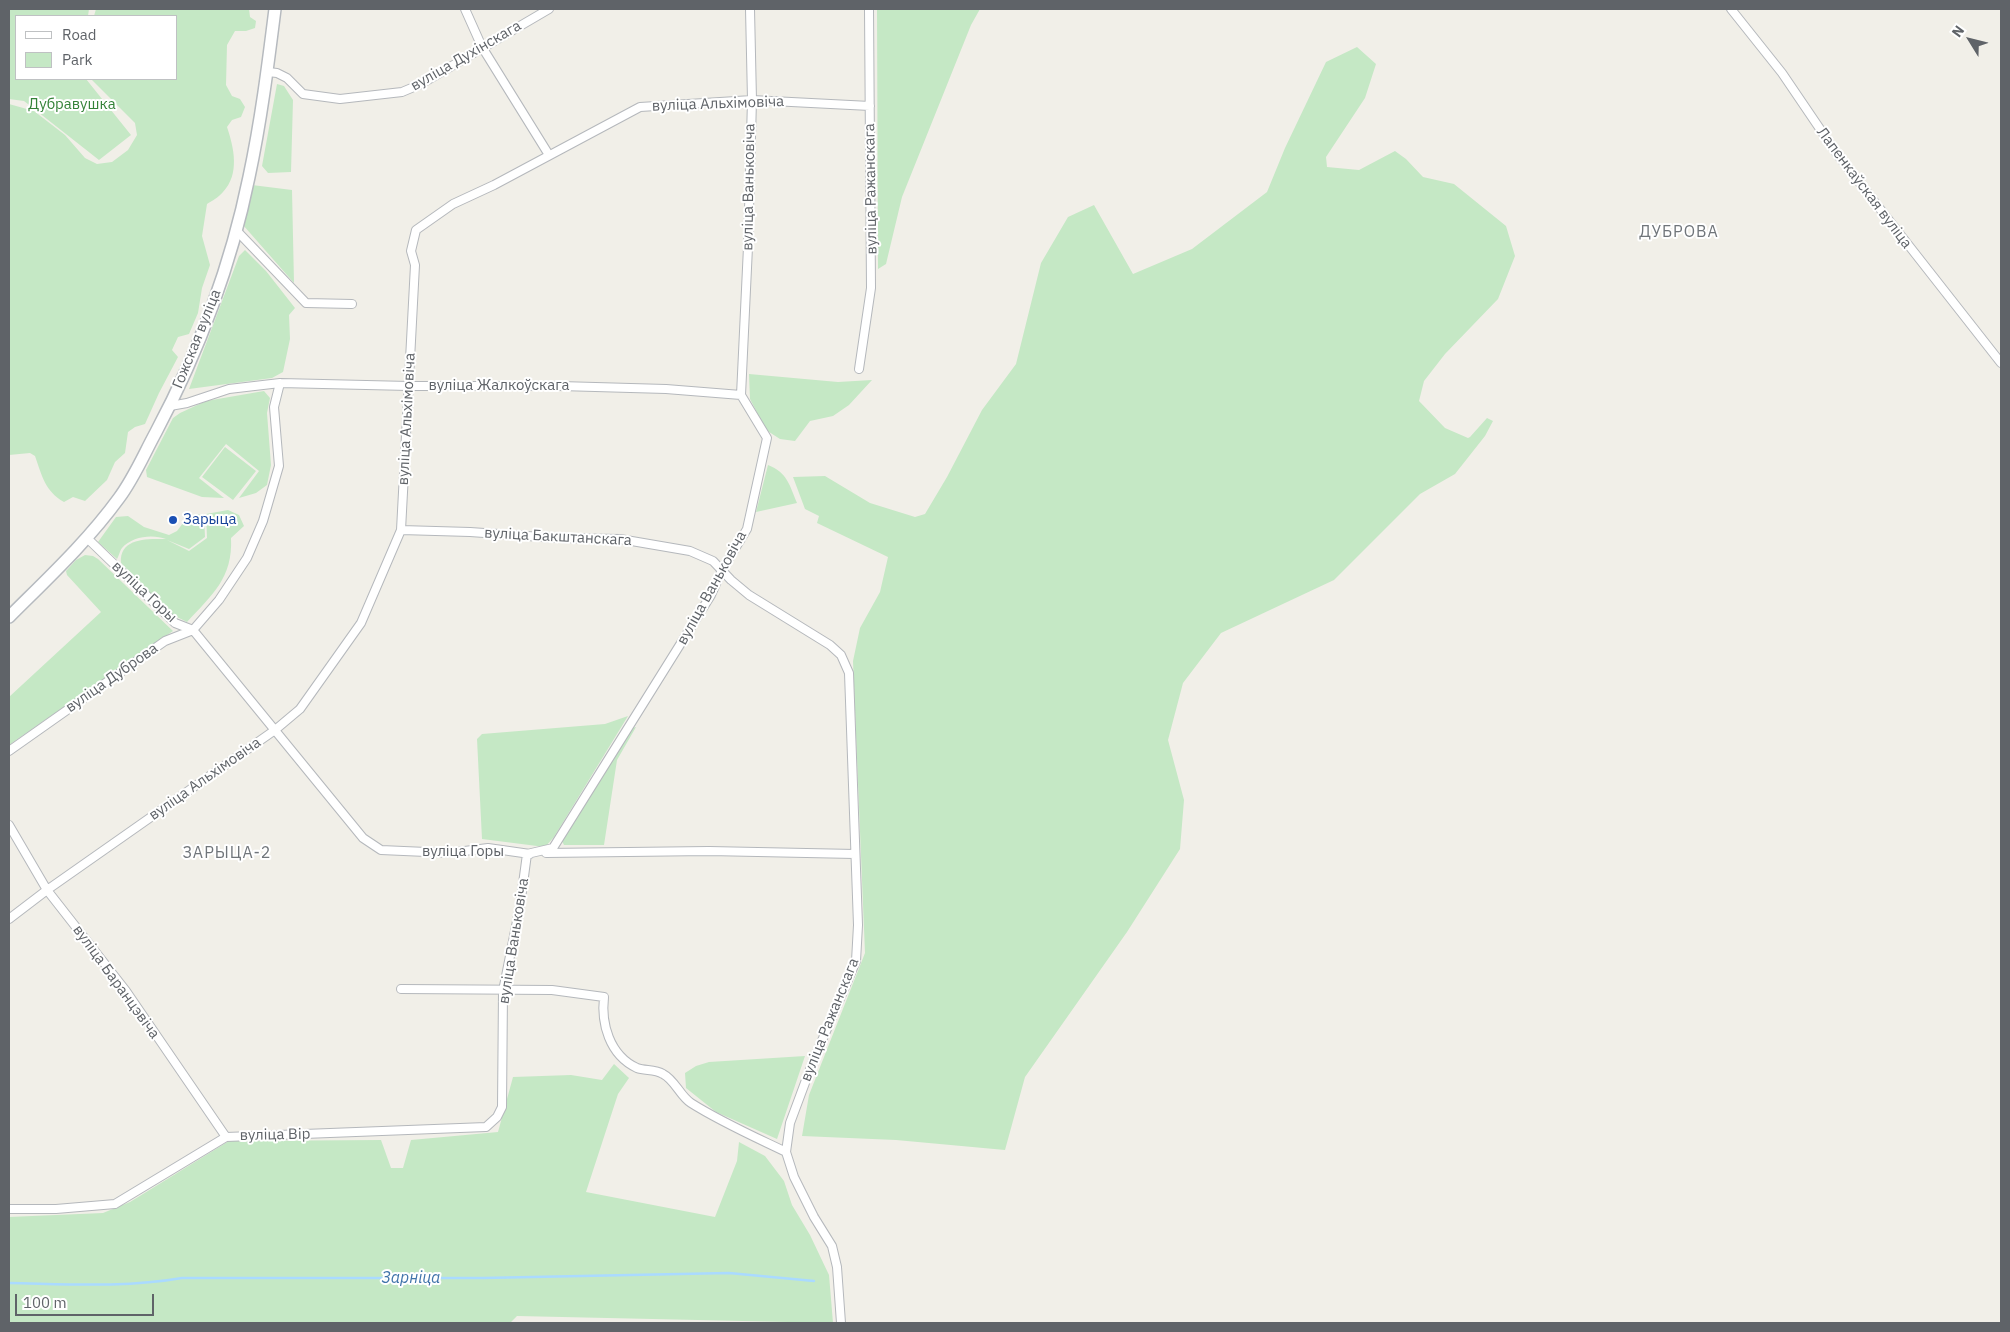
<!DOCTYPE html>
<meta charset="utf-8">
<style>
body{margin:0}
#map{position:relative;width:2010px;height:1332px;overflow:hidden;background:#f1efe8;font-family:"IBM Plex Sans",sans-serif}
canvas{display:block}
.frame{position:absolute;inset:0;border:10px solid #5f6368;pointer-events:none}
.legend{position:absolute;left:15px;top:15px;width:162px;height:65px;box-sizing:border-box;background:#fff;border:1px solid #bfc1c3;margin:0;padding:6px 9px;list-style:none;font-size:15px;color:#5f6368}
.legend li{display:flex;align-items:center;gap:10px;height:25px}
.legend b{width:25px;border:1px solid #bfc1c3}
.north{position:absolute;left:1945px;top:15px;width:50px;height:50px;-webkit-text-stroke:4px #fff;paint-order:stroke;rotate:306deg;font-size:14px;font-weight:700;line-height:20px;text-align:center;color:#5f6368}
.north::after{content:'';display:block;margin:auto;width:18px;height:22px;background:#5f6368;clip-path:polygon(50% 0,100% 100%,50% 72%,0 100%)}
.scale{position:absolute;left:15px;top:1294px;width:139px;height:22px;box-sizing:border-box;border:2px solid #5f6368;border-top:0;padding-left:6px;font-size:15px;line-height:18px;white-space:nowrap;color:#5f6368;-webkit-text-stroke:4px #fff;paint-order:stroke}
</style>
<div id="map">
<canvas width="2010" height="1332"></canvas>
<div class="frame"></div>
<ul class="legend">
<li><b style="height:6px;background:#fff"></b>Road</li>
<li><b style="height:14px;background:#c5e8c5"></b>Park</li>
</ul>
<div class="north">N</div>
<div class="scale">100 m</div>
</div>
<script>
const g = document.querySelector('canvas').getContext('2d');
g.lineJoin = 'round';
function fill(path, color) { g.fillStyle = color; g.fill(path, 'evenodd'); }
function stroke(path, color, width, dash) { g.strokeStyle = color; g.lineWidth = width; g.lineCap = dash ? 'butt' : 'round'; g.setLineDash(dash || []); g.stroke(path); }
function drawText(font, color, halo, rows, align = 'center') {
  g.font = font + ' "IBM Plex Sans",sans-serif'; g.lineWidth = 4; g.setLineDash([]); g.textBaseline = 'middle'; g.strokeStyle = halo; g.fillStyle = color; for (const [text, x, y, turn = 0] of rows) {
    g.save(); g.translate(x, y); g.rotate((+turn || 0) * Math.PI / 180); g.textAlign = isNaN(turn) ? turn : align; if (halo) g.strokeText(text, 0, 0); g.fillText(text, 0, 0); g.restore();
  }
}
fill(new Path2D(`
 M9,9H89L88,16H16V79H86L131,135L99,160L24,101L9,99Z
 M96,9H249L250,17L256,21L255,28L246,31H235L227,45L226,85L232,96L240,99L245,107L241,117L232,120L227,127C234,148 240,174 223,192C219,197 212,201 207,204L202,236L210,265L202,288L198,313L189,334L178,337L172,350L178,357L159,393L145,424L135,427L128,432L125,453L115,462L107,480L85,501L73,497L64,502C45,491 42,476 35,456L30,453L9,455V104L34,111L65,135L85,158L97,164L112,162L128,150L137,135L135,123L91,79H176V16H94Z
 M877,9H980L971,25L902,197L886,264L878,269Z
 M1357,47L1376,64L1365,98L1326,157L1327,167L1359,170L1395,151L1406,159L1423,177L1454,184L1506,226L1515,256L1498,299L1445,354L1424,381L1419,401L1445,428L1468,438L1470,437L1487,418L1493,421L1485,436L1455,474L1420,494L1334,580L1221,633L1183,683L1168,740L1184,800L1180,849L1127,932L1025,1077L1005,1150L896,1140L802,1136L809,1095L865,953L853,661L860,628L880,592L888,557L817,523L819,516L805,509L793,477L825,476L870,503L915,517L925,514L947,477L982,410L1016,364L1041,263L1068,217L1094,205L1133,274L1192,249L1267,192L1285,148L1326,62Z
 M277,84L284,86L293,100L291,172L268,173L262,166Z
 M252,185L292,190L294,283L243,225Z
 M245,250L266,271L295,308L289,315L290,339L283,372L272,378L189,389L239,256Z
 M749,374L838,382L872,380L849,405L833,416L810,421L795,441L780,439L766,430L750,399Z
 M264,391L270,398L267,413L271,465L267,485L256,493L239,498L259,471L226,444L199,478L224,498L202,497L147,477L146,470L173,418L180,413L206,401Z
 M225,447L256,471L233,500L202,477Z
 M768,465C787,472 790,486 797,503L756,512Z
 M228,510L239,515L244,526L231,538C233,578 212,595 187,622L169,613L121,563C119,537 149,539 166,539C153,534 132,536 122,548C120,550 119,556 117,559L98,542L116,517L128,516L144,527L169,535L177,531L189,515L204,514L205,537L189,549L167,540L189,551L207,538L206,514Z
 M85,555L93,556L98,559L173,631L9,745V697L101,612L67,575L66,571L76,560Z
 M628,716L554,837L545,847L482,839L477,739L482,734L605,724Z
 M636,727L617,760L604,845H564L562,841L632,728Z
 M805,1056L777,1139L716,1112L686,1088L685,1073L696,1066L709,1062Z
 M614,1064L629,1078L618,1094L586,1192L715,1217L737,1161L739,1142L765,1156L784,1181L792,1205L810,1235L829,1275L833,1323L517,1316L510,1323H9V1217L103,1213L130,1202L229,1141L381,1140L391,1168H403L411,1140L498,1132L513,1077L571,1075L602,1080Z`), '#c5e8c5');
stroke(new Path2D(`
 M9,1283C66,1284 125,1288 182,1278H483L729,1273L814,1281`), '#aadaff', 2.5);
const street = new Path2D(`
 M465,9L482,47L549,155
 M1731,9L1782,73L1837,154L2001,363
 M268,72L277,73L287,78L303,94L340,99L402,92L421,84L549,9
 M236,230L306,303L352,304
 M859,369L871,288L869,9
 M170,406L187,403L229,389L280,383L409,386H560L666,389L741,395
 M401,530L470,532L556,538L620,539L690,551L713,561L731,580L749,595L830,645L841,655L849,673L858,925L856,961L812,1064L790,1123L786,1152L794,1177L814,1217L832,1246L837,1267L841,1323
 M88,539L175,623L193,630L363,838L381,850L449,853L488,848L530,854
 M9,751L165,641L193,630L219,600L247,558L263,521L279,466L274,407L280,383
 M9,825L47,890L126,991L226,1137
 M546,853L709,851L855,854
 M9,919L47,890L275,730L300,709L361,623L401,530L415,265L411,251L416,230L453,204L494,185L640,107L752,100L870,106
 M401,989L552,990L604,997C601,1023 609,1055 637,1068C645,1071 655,1069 663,1074C675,1080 680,1096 691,1103C721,1122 755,1137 786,1152
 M9,1209H56L115,1204L226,1137L486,1127L497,1117L502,1107L503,991L520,906L527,854L553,848L711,595L722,570L747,529L767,438L741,395L748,247L752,100L750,9`);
const secondary = new Path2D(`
 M9,617C47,579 87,542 119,498C134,478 144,454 156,432C198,353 231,265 249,177C261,121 268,65 275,9`);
stroke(street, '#b5b8bc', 10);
stroke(secondary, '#b6babf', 14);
stroke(street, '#fff', 8);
stroke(secondary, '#fff', 11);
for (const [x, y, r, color] of [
 [173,520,5,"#1a4fb4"]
]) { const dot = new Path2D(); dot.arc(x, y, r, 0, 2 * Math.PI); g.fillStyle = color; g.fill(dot); stroke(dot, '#fff', 2); }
drawText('15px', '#5f6368', '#fff', [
 ["вуліца Духінскага",466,56,-30],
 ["вуліца Альхімовіча",718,104,-2],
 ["вуліца Ваньковіча",749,187,-89],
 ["Лапенкаўская вуліца",1864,188,53],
 ["вуліца Ражанскага",871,189,-91],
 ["Гожская вуліца",197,339,-68],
 ["вуліца Жалкоўскага",499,386],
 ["вуліца Альхімовіча",407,419,-87],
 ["вуліца Бакштанскага",558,537,3],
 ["вуліца Ваньковіча",712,588,-61],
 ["вуліца Горы",144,592,43],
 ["вуліца Дуброва",112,678,-35],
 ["вуліца Альхімовіча",205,779,-35],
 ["вуліца Горы",463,852],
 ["вуліца Ваньковіча",514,941,-81],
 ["вуліца Баранцэвіча",116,982,54],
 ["вуліца Ражанскага",830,1020,-68],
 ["вуліца Вір",275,1135,-1]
]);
drawText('15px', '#348238', '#fff', [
 ["Дубравушка",72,105]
]);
drawText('15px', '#164399', '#fff', [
 ["Зарыца",183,520]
], 'left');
g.letterSpacing = '1px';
drawText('16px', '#70757a', '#fff', [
 ["ДУБРОВА",1679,232],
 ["ЗАРЫЦА-2",227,853]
]);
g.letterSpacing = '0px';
drawText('italic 16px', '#4174aa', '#fff', [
 ["Зарніца",411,1278]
]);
</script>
